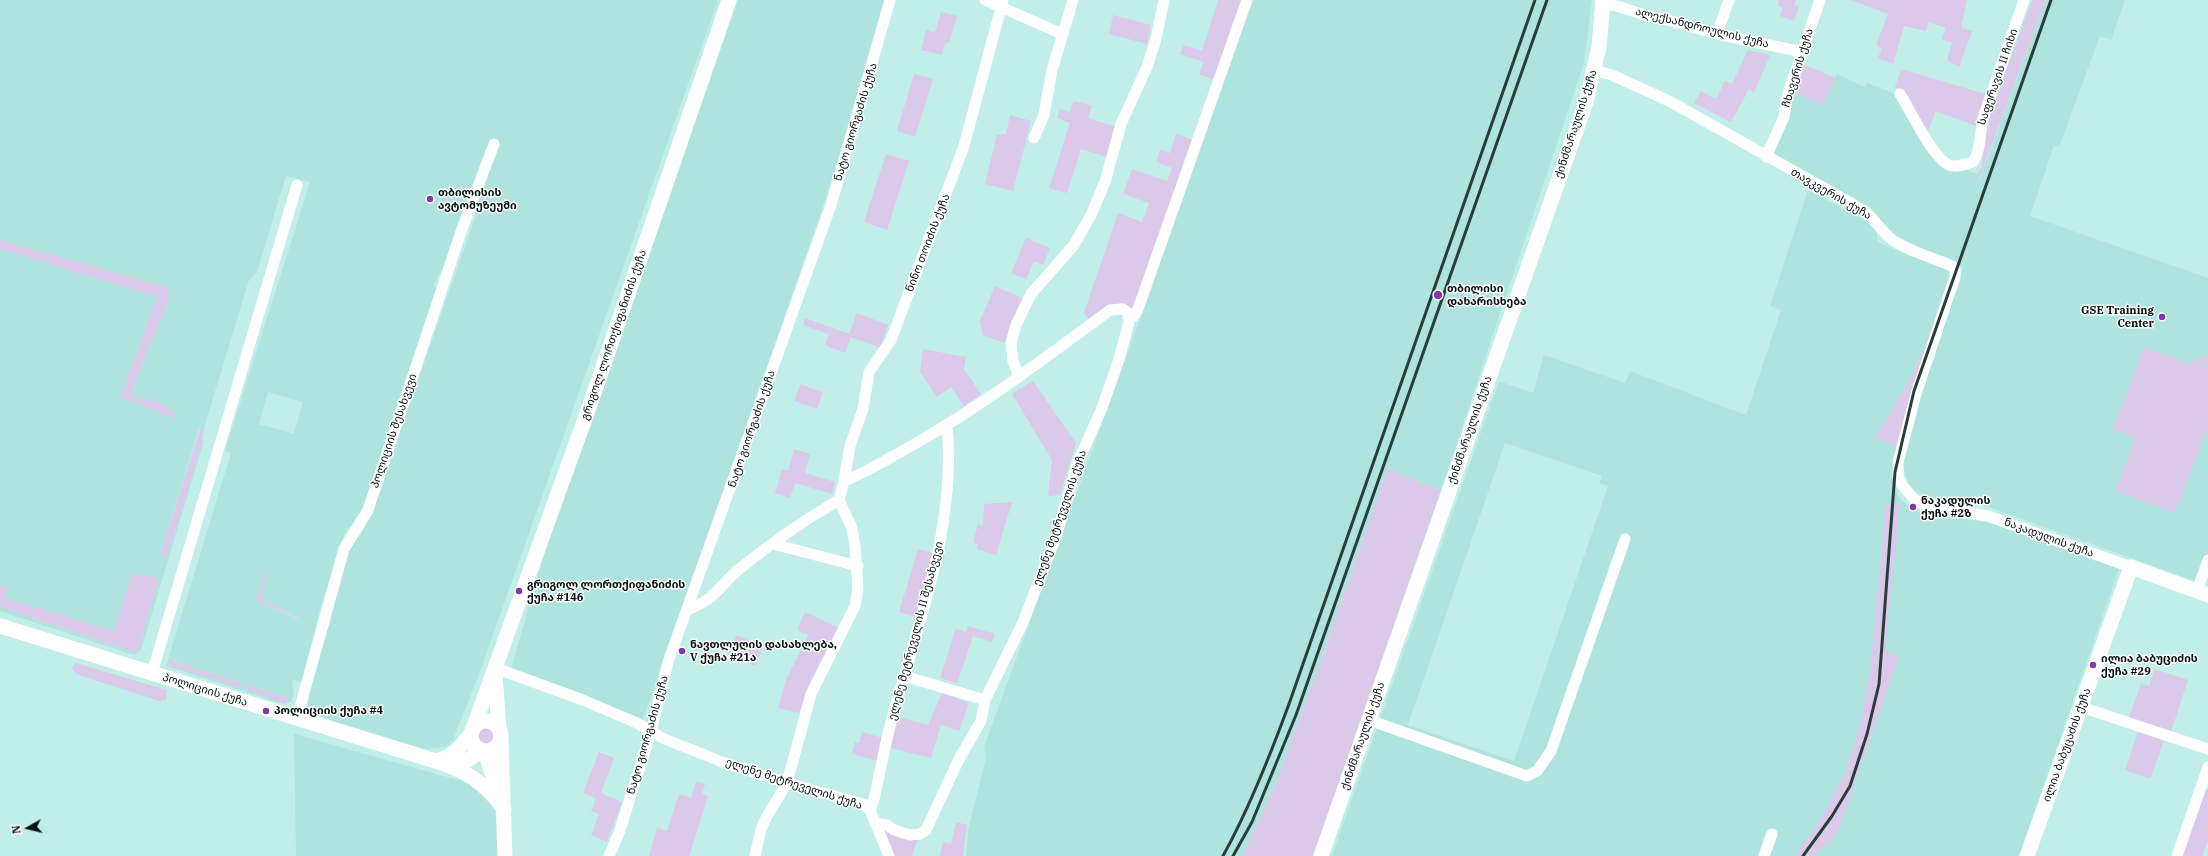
<!DOCTYPE html>
<meta charset="utf-8">
<style>
body{margin:0}
#map{position:relative;width:2208px;height:856px;overflow:hidden;background:#c1eee8;font-family:"IBM Plex Serif",serif}
canvas{display:block}
.north{position:absolute;left:8px;top:808px;width:40px;height:40px;-webkit-text-stroke:3px #fff;paint-order:stroke;rotate:262deg;font-size:11px;font-weight:700;line-height:16px;text-align:center;color:#02100e}
.north::after{content:'';display:block;margin:auto;width:14px;height:18px;background:#02100e;clip-path:polygon(50% 0,100% 100%,50% 72%,0 100%)}
</style>
<div id="map">
<canvas width="2208" height="856"></canvas>
<div class="north">N</div>
</div>
<script>
const g = document.querySelector('canvas').getContext('2d');
g.lineJoin = 'round';
function fill(path, color) { g.fillStyle = color; g.fill(path, 'evenodd'); }
function stroke(path, color, width, dash) { g.strokeStyle = color; g.lineWidth = width; g.lineCap = dash ? 'butt' : 'round'; g.setLineDash(dash || []); g.stroke(path); }
function drawText(font, color, halo, rows, align = 'center') {
  g.font = font + ' "IBM Plex Serif","Noto Sans Georgian",serif'; g.lineWidth = 3; g.setLineDash([]); g.textBaseline = 'middle'; g.strokeStyle = halo; g.fillStyle = color; for (const [text, x, y, turn = 0] of rows) {
    g.save(); g.translate(x, y); g.rotate((+turn || 0) * Math.PI / 180); g.textAlign = isNaN(turn) ? turn : align; if (halo) g.strokeText(text, 0, 0); g.fillText(text, 0, 0); g.restore();
  }
}
fill(new Path2D(`
 M0,0H718L478,677L453,739L445,747L426,749L346,725L313,714L309,710L308,705L311,678L331,621L332,602L345,553L363,531L369,518L387,469L477,212L468,209L443,272H440L434,285L437,289L362,511L344,534L320,609L302,682L292,679L294,694L292,701L284,704L166,666L231,453L225,451L310,182L286,176L257,272L249,280L204,428L203,444L141,650L134,655L0,611V249L157,297L120,397L167,406L133,396L132,389L168,303V288L0,240ZM268,392L303,402L294,434L259,424ZM200,426L204,436L202,443L167,558L160,555ZM269,566L261,599L299,618L304,627L299,620L256,600ZM159,580L138,650L135,653L28,617L135,636ZM171,660L242,683V688L168,665Z
 M738,0H885L872,52L820,215L643,719L511,669L544,555Z
 M1252,0H1592L1584,63L1441,490L1387,469L1321,660L1272,793L1242,856H966L968,830L986,758L984,747L1143,311Z
 M2046,0H2125L2111,40L2100,36L2059,147L2054,145L2030,216L2208,278V554L2198,582L1980,504L1928,497L1916,492L1909,485L1903,467L1904,453L1922,388L1963,268L1954,261L1894,238L1855,198L1770,156L1792,91L1823,105L1837,74L1865,87L1867,83L1893,93L1954,171L1965,170L1977,174L1980,179Z
 M1808,190L1868,222L1877,234V242L1951,272L1925,347L1910,379L1876,438L1898,447L1893,470V486L1901,500L1916,511L1990,523L2119,569L2019,856H1770L1777,835L1766,832L1758,856H1332L1499,381L1533,393L1544,355L1625,383L1630,371L1746,415L1781,310L1770,306ZM1505,443L1602,476L1599,483L1608,486L1514,761L1408,725Z
 M294,734L465,782L482,791L493,804L497,818L498,856H296Z`), '#aee4dd');
fill(new Path2D(`
 M1218,0H1243L1215,80L1199,74L1204,62L1180,54L1184,45L1202,51Z
 M1778,0H1796L1794,5L1799,7L1794,21L1780,16L1783,8L1779,6Z
 M1851,0H1967L1961,28L1972,31L1959,67L1947,60L1952,43L1941,39L1946,28L1929,22L1926,31L1904,26L1893,64L1878,58L1882,48L1876,45L1888,14Z
 M2032,0H2046L1979,179L1977,174L1982,167L1983,142L1993,106Z
 M941,12L957,16L949,43H945L942,55L921,50L926,30L935,33Z
 M1113,15L1151,25L1147,44L1109,34Z
 M1748,50L1770,55L1754,93L1749,89L1731,122L1694,103L1701,91L1716,99L1725,81L1732,84Z
 M1802,64L1836,78L1823,105L1792,91Z
 M1901,69L1985,94L1976,126L1936,111L1927,134L1905,94L1895,87Z
 M914,74L933,79L915,137L897,131Z
 M1074,101L1092,106L1088,118L1116,127L1107,157L1081,149L1067,193L1049,188L1070,123L1057,118L1060,109L1070,112Z
 M1010,115L1031,121L1013,191L985,184L997,135L1006,134Z
 M1176,134L1193,140L1135,307L1131,310C1119,294 1101,312 1089,320L1084,313L1118,213L1142,222L1149,203L1123,194L1132,169L1167,181L1172,168L1156,162L1160,150L1170,153Z
 M886,154L909,161L887,230L864,222Z
 M1026,238L1050,248L1043,265L1034,261L1026,279L1011,273Z
 M0,240L169,288L168,303L132,389L133,396C147,400 172,402 176,419L120,397L157,297L0,249Z
 M1951,272L1898,447L1875,438L1910,379L1925,347Z
 M995,286L1022,298C1022,312 1008,327 1005,343L983,335L980,321Z
 M857,313L888,325L880,348L851,337L845,353L825,345L829,334L803,325L805,318L849,334Z
 M2144,347L2188,363L2208,355V426L2175,513L2115,491L2135,438L2113,429Z
 M923,349L966,357L964,369L981,394L964,406L951,387L937,397L920,372Z
 M1033,381L1076,443L1060,495L1048,496L1052,460L1012,394Z
 M801,384L823,393L817,409L794,401Z
 M201,426L203,431L202,443L167,558L160,555Z
 M794,449L810,454L805,473L835,482L832,494L795,483L790,498L775,493L782,469L788,471Z
 M1387,469L1441,490L1313,856H1242L1272,793L1321,660Z
 M1012,502L996,555L977,549L978,544L973,543L978,524L983,526L984,504Z
 M1886,503L1900,504L1885,650L1899,657L1840,826L1830,842L1814,856H1795L1816,827L1844,776L1859,730L1870,673Z
 M918,549L934,554L915,617L899,612Z
 M271,561L261,599L299,618L305,628L293,679L305,628L299,619L256,600Z
 M132,573L154,576L159,580L138,650L135,653L0,607V585L6,586V598L114,631Z
 M805,612L839,628L810,684L799,713L778,708L786,680L808,635L797,630Z
 M968,626L995,634L992,642L973,636L957,683L940,678L956,628L966,632Z
 M737,635L763,647L755,666L728,654Z
 M170,660L242,683V688L168,665Z
 M76,663L167,690L166,700L159,701L76,674L72,668Z
 M2155,669L2188,680L2171,732L2129,718L2141,683L2149,686Z
 M248,685L288,698L289,702L285,703L247,690L246,686Z
 M942,693L969,703L959,731L941,725L931,758L891,748L898,717L928,725Z
 M477 736a8 8 0 1 1 16 0a8 8 0 1 1-16 0Z
 M862,732L883,738L877,761L852,754L855,742L859,743Z
 M2138,732L2164,741L2150,779L2125,770Z
 M599,752L614,758L601,793L622,802L607,842L591,835L599,814L591,811L596,798L583,793Z
 M696,781L705,784L702,794L708,796L689,856H649L657,828L667,831L679,794L691,798Z
 M2206,789H2208V840L2202,856H2180L2202,793Z
 M956,822L967,825L963,856H940L943,842L951,844Z
 M883,827L918,838L912,856H892Z`), '#dac9e9');
stroke(new Path2D(`
 M985,0L1062,34
 M1602,4L1617,6L1654,18L1668,20L1717,34L1802,52
 M1717,34L1729,0
 M1594,70L1612,75L1671,102L1865,211C1875,220 1882,231 1890,238C1905,250 1934,258 1952,266L1955,270V277L1916,394L1898,462V477L1902,485L1914,499L1924,505L1988,516L2131,567
 M1900,94C1910,110 1933,158 1949,165C1957,168 1965,164 1973,162C1981,151 1980,132 1983,118L2024,0
 M1034,138L1044,115L1052,70L1073,0
 M1766,157L1784,117L1788,93L1820,0
 M1128,318L1134,316L1138,309L1247,0
 M1019,377L1013,361L1011,343L1016,325L1031,294L1074,245L1091,215L1105,182L1121,124L1147,67L1156,39L1164,0
 M844,481L850,446L863,409L869,372L891,340L964,146L1003,0
 M773,544L858,566
 M2197,591L2208,560
 M689,609C716,599 719,586 738,570C770,544 804,520 839,500L844,481C868,472 889,458 911,446C982,406 1045,358 1110,310L1123,309L1128,313L1129,322L1119,359L1102,408L1077,464L1056,537L1023,622L985,700L981,721L959,759L926,830L920,834L910,835L894,830L887,825L875,823
 M495,668L583,700L639,724L662,738L725,763L787,783L863,804L870,810L889,856
 M152,673L297,185
 M904,676L985,700
 M2081,707L2208,749
 M297,718L344,549L368,510L462,229L494,144
 M1369,720L1527,776L1537,771L1551,751L1625,539
 M870,810L874,799C880,774 884,748 891,722C917,625 957,528 947,426
 M609,856L619,833L651,732L668,662L831,205L890,0
 M755,856L761,829L767,816L787,783L811,694L855,606L858,589L855,547L852,528L839,500
 M1764,856L1772,834
 M2177,856L2208,767`), '#fff', 11);
stroke(new Path2D(`
 M0,626L445,764L465,762L482,750
 M495,675L499,728
 M471 736a15 15 0 1 1 30 0a15 15 0 1 1-30 0Z
 M474,726L591,402L729,0
 M501,740L505,856
 M485,751L498,792
 M435,761C453,758 461,746 472,732
 M447,765C472,774 489,788 504,809
 M1321,856L1586,102L1599,47L1603,0
 M2027,856L2131,567L2208,595`), '#fff', 15);
stroke(new Path2D(`
 M1223,856C1250,807 1270,756 1289,704L1535,0
 M1233,856L1252,822L1296,715L1547,0
 M1803,856L1832,816L1850,786L1867,734L1879,684L1895,472L1914,391L2051,0`), '#293d3a', 3);
for (const [x, y, r, color] of [
 [430,199,4,"#8038ab"],
 [1438,295,5,"#8038ab"],
 [2162,317,4,"#8038ab"],
 [1913,507,4,"#8038ab"],
 [519,591,4,"#8038ab"],
 [682,651,4,"#8038ab"],
 [2093,665,4,"#8038ab"],
 [266,711,4,"#8038ab"]
]) { const dot = new Path2D(); dot.arc(x, y, r, 0, 2 * Math.PI); g.fillStyle = color; g.fill(dot); stroke(dot, '#fff', 1.5); }
drawText('11px', '#02100e', '#fff', [
 ["ალექსანდროულის ქუჩა",1702,28,14],
 ["ჩხავერის ქუჩა",1798,68,-73],
 ["საფერავის II ჩიხი",1998,77,-71],
 ["ნატო გიორგაძის ქუჩა",856,122,-73],
 ["ქინძმარაულის ქუჩა",1576,124,-72],
 ["თავკვერის ქუჩა",1831,194,30],
 ["ნინო თოიძის ქუჩა",928,243,-69],
 ["გრიგოლ ლორთქიფანიძის ქუჩა",614,335,-71],
 ["ნატო გიორგაძის ქუჩა",752,429,-71],
 ["ქინძმარაულის ქუჩა",1470,430,-71],
 ["პოლიციის შესახვევი",394,431,-71],
 ["ელენე მეტრეველის ქუჩა",1060,518,-71],
 ["ნაკადულის ქუჩა",2049,538,20],
 ["ელენე მეტრეველის II შესახვევი",916,631,-75],
 ["პოლიციის ქუჩა",205,690,17],
 ["ნატო გიორგაძის ქუჩა",648,735,-74],
 ["ქინძმარაულის ქუჩა",1363,736,-71],
 ["ილია ბაბუცაძის ქუჩა",2067,745,-70],
 ["ელენე მეტრეველის ქუჩა",794,784,18]
]);
drawText('bold 11px', '#02100e', '#fff', [
 ["თბილისის",438,193],
 ["ავტომუზეუმი",438,206],
 ["თბილისი",1447,289],
 ["დახარისხება",1447,302],
 ["GSE Training",2154,311,"right"],
 ["Center",2154,324,"right"],
 ["ნაკადულის",1921,501],
 ["ქუჩა #2ზ",1921,514],
 ["გრიგოლ ლორთქიფანიძის",527,585],
 ["ქუჩა #146",527,598],
 ["ნავთლუღის დასახლება,",690,645],
 ["V ქუჩა #21ა",690,658],
 ["ილია ბაბუციძის",2101,659],
 ["ქუჩა #29",2101,672],
 ["პოლიციის ქუჩა #4",274,711]
], 'left');
</script>
